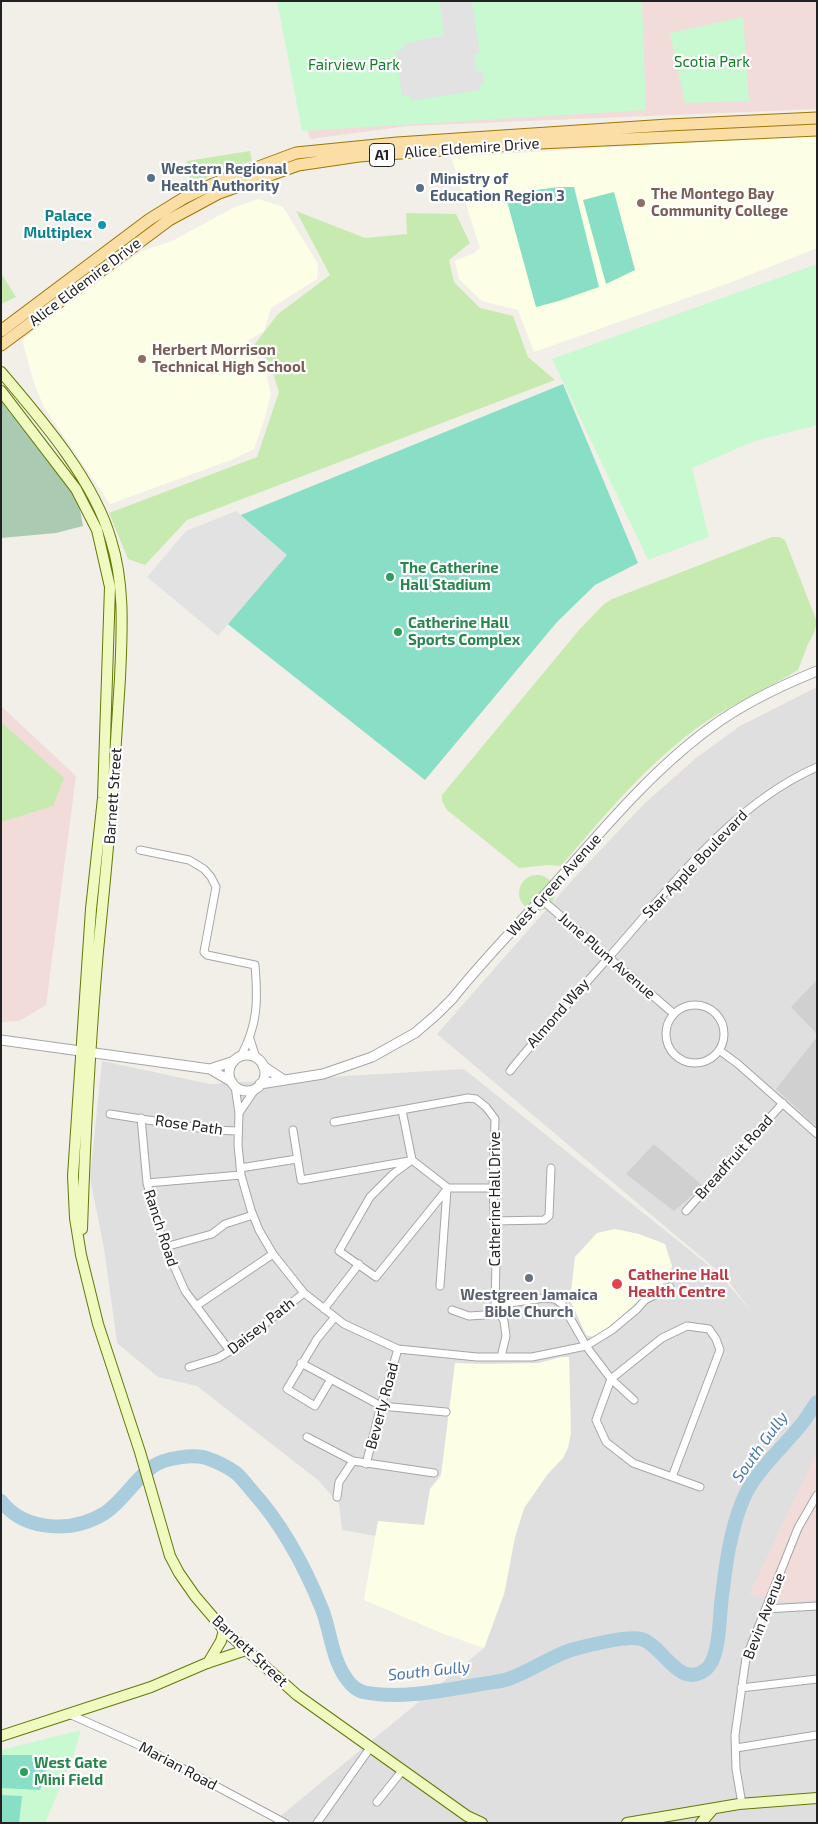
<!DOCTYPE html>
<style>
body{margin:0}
#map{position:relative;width:818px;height:1824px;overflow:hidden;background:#f2efe9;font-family:"Exo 2",sans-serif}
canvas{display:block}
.frame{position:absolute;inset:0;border:2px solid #222;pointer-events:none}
</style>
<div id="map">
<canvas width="818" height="1824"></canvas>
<div class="frame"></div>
</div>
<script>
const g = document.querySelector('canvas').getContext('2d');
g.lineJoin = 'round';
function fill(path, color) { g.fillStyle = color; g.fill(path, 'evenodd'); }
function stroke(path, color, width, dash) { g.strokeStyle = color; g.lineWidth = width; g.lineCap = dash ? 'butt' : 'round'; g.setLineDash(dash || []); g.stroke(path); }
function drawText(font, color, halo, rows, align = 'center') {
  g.font = font + ' "Exo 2",sans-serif'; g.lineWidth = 4.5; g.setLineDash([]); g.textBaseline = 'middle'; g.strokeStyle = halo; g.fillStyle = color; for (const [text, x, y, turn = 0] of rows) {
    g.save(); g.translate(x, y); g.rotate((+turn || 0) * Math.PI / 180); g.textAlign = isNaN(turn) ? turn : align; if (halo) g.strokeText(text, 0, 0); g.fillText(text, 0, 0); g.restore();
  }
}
fill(new Path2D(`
 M817,687V1823H272L484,1648L504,1594L515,1537L524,1508L539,1487L439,1547L342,1530L339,1504L318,1480L197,1386L158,1377L117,1343L104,1248L90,1178L102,1061L210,1084L464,1069L718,1273L752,1312L725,1277L437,1034L574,878L644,804L696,758L740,726Z`), '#e0dfdf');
fill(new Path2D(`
 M279,1H817V109L408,126L310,139L293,75Z
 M1,706L76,776L46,1005L19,1021L1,1022Z
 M817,1451V1600L786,1602L749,1595Z`), '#f1dcd9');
fill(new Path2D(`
 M817,135V248L729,283L534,352L518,310L482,301L459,279L455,261L474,253L480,248L451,157Z
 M258,199L283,207L318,264L317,279L271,308L264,331L244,343L265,369L271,394L263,424L254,449L231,460L110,504L44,407L35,386L22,340L77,296L142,251L172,241L235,207Z
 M615,1229L639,1234L665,1244L672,1266L668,1281L654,1288L627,1311L618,1325L601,1336L593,1337L586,1335L570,1300L575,1257L597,1233Z
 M561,1357H569L571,1433L568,1448L563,1458L547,1475L524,1508L515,1537L504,1594L484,1648L444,1634L364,1600L378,1521L424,1525L430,1489L441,1475L455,1363L483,1364L539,1363Z`), '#fcffe5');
fill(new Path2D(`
 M817,980V1034L791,1007Z
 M817,1037V1127L776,1089Z
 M654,1144L703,1186L674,1211L626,1174Z`), '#d0d0d0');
fill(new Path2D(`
 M250,151L252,161L222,170L191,186L187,161Z
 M296,211L365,238L407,234L406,213L456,214L470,243L449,260L454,282L480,308L513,316L528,357L555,380L187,520L145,565L128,559L109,513L257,457L279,392L270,363L254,345L278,314L330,275Z
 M1,273L16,297L1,304Z
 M772,537H779L785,540L817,622L814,633L808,644L798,670C767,689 734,703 704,723C648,762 605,815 561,866L548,865L519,868L447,810L442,801V795L579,630L603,605L612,599Z
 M1,722L64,778L53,806L1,822Z
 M519 893a18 18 0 1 1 36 0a18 18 0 1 1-36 0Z`), '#c7eab0');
fill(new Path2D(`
 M1,391L76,489L83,526L56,533L1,538Z`), '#aacab2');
fill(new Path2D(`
 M277,1H642L646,110L302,131Z
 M743,17L749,101L685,103L670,33Z
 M817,264V425L755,441L692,468L709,537L648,560L552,359Z
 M81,1730L73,1757L45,1823H1V1750Z`), '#c8f9d1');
fill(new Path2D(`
 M559,187H574L599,287L559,301L536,307L505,194Z
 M614,192L635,270L606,284L583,200Z
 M563,384L638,563L595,585L557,622L425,780L158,569L236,517Z
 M1,1755H51L40,1790L1,1788Z
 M1,1795L22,1796L19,1823H1Z`), '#89dec6');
fill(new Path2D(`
 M439,1H472L480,54L474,55L477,72L483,71L484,84L479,86V90L411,101L410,95L402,96L396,51L403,49L404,44L444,35Z
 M236,511L287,555L218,636L147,577L186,531Z`), '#e2e2e2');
stroke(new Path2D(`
 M1,1501C25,1532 73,1533 105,1513C123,1501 134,1480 152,1467C164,1458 195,1453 209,1459C218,1462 229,1468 236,1473C242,1478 247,1485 252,1491C282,1524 305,1567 322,1609C331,1632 332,1662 349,1682C352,1686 357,1690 363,1692C399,1700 445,1690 482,1684C491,1682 502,1682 511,1678C532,1670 550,1657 571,1650C585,1646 628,1635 641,1639C662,1644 679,1690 705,1670C721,1659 719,1614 722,1596C724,1580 726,1564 729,1548C733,1528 739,1504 750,1486C763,1464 784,1446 800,1426C806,1419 811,1410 817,1402`), '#aacdde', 14);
const minor = new Path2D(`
 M140,850L189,860L204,869L211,877L216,887L204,952L207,955L255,965C258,1001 258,1024 241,1056
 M541,899L674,1014
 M666 1034a29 29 0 1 1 58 0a29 29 0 1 1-58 0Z
 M250,1039L256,1058
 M719,1050L738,1064L817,1134
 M510,1071C526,1050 543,1033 560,1013C576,994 593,975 610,956C671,887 731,805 817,767
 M235,1086L239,1113L238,1145L241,1175L251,1210L259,1230L273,1254L304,1293L344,1324L398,1349L477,1357H532L586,1346L612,1330L637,1309L645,1300L670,1287
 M402,1110L412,1160L448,1188H493
 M239,1113L256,1088
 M110,1114L211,1130L238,1131
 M141,1118L147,1183L162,1239L185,1291L230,1351
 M334,1122L468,1098L476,1099L486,1107L495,1119L493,1188L496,1261L495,1305L504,1321L506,1336L501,1357
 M293,1130L301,1180L409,1161
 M412,1160L393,1174L370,1197L339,1251L376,1277L448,1188
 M240,1168L297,1159
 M147,1183L241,1175
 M686,1211L783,1103
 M494,1221L544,1220L549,1216L551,1168
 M165,1247L212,1234L225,1224L253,1215
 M440,1286L447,1189
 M495,1305L545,1298L555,1299L562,1304L586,1346L611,1379L662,1338L687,1326L709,1329L716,1339L720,1350L672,1477
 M196,1306L273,1254
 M324,1309L359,1264
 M452,1310L469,1316L501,1314
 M301,1363L381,1406L446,1412
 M189,1367L218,1358L230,1351L304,1293
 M331,1379L315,1406L287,1389L317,1339L335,1317
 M634,1400L611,1379L596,1420L606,1442L633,1463L700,1487
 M307,1437L353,1461L434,1473
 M366,1464L381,1406L398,1349
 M337,1497L339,1482L353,1461
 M766,1609L817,1606
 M741,1688L817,1679
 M69,1714L141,1746L285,1823
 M736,1748L817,1735
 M377,1802L402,1771
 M742,1804L736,1769L735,1735L746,1658L798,1528L817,1495
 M317,1823L370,1748`);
const tertiary = new Path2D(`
 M1,1040L210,1069L232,1082
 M229 1073a18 18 0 1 1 36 0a18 18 0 1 1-36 0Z
 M263,1066L284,1080
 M210,1069L234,1061
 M260,1084L323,1074L372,1057L415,1033L436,1015L453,998C484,959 519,924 552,887C600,833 651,771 710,728C742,704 780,686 817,671`);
const secondary = new Path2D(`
 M1,372C41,419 94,480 111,540C125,584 122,632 120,678C118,709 116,741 114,772C110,832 104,891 98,951C90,1043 85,1137 82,1229
 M1,391L76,489L97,530L110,587L103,798L91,909L73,1176L75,1218L81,1255L98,1324L140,1452L170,1556L179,1573L195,1596L224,1630L297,1695L467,1816L482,1823
 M208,1663L221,1641L224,1630
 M1,1736L151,1687L207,1663L246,1650
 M627,1823L739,1804L817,1798
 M701,1823L713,1809`);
const primary = new Path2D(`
 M1,331L150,219L184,198L213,184L296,153L397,143L668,125L817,118
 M1,345L169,220L219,193L298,165L359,156L540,143L817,130`);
stroke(minor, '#a6a6a6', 9);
stroke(tertiary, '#a6a6a6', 11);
stroke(secondary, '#627a07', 12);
stroke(primary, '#9c7803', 13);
stroke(minor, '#fff', 7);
stroke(tertiary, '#fff', 9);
stroke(secondary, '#f0f9bf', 10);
stroke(primary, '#fadea5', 11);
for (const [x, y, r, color] of [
 [151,178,5,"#5c6f8a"],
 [420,188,5,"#5c6f8a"],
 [641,203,5,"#8d6e63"],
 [102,225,5,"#0f9aa8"],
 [142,359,5,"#8d6e63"],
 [390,577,5,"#2e9e5b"],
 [398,632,5,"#2e9e5b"],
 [529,1278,5,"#6b7280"],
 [617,1284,6,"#e0444e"],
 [24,1772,5,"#2e9e5b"]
]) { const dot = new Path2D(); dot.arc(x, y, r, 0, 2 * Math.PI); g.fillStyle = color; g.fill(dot); stroke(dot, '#fff', 2); }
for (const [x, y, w] of [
 [382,155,25]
]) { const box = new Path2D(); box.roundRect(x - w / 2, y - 11.5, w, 23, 4); g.fillStyle = '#fff'; g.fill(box); stroke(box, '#222', 1); }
drawText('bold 14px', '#222', null, [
 ["A1",382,155]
]);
drawText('15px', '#0e8123', '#fff', [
 ["Scotia Park",712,62],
 ["Fairview Park",354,65]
]);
drawText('15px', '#222', '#fff', [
 ["Alice Eldemire Drive",472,148,-4],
 ["Alice Eldemire Drive",85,282,-37],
 ["Barnett Street",113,796,-86],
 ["Star Apple Boulevard",695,864,-46],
 ["West Green Avenue",554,885,-48],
 ["June Plum Avenue",607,956,41],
 ["Almond Way",558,1013,-49],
 ["Rose Path",189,1125,8],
 ["Breadfruit Road",734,1157,-48],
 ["Catherine Hall Drive",495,1199,-90],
 ["Ranch Road",161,1228,72],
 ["Daisey Path",261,1326,-38],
 ["Beverly Road",382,1406,-75],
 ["Bevin Avenue",764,1616,-69],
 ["Barnett Street",250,1651,43],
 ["Marian Road",178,1766,28]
]);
drawText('bold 15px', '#4e5e75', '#fff', [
 ["Western Regional",161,169],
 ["Health Authority",161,186],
 ["Ministry of",430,179],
 ["Education Region 3",430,196]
], 'left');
drawText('bold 15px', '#785e54', '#fff', [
 ["The Montego Bay",651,194],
 ["Community College",651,211],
 ["Herbert Morrison",152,350],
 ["Technical High School",152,367]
], 'left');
drawText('bold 15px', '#0d838f', '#fff', [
 ["Palace",92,216],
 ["Multiplex",92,233]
], 'right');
drawText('bold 15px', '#27864d', '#fff', [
 ["The Catherine",400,568],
 ["Hall Stadium",400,585],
 ["Catherine Hall",408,623],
 ["Sports Complex",408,640],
 ["West Gate",34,1763],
 ["Mini Field",34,1780]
], 'left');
drawText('bold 15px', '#be3a42', '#fff', [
 ["Catherine Hall",628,1275],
 ["Health Centre",628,1292]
], 'left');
drawText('bold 15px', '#5b616d', '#fff', [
 ["Westgreen Jamaica",529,1295],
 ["Bible Church",529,1312]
]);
drawText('italic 16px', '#4e76b1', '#fff', [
 ["South Gully",760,1447,-54],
 ["South Gully",429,1671,-6]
]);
</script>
